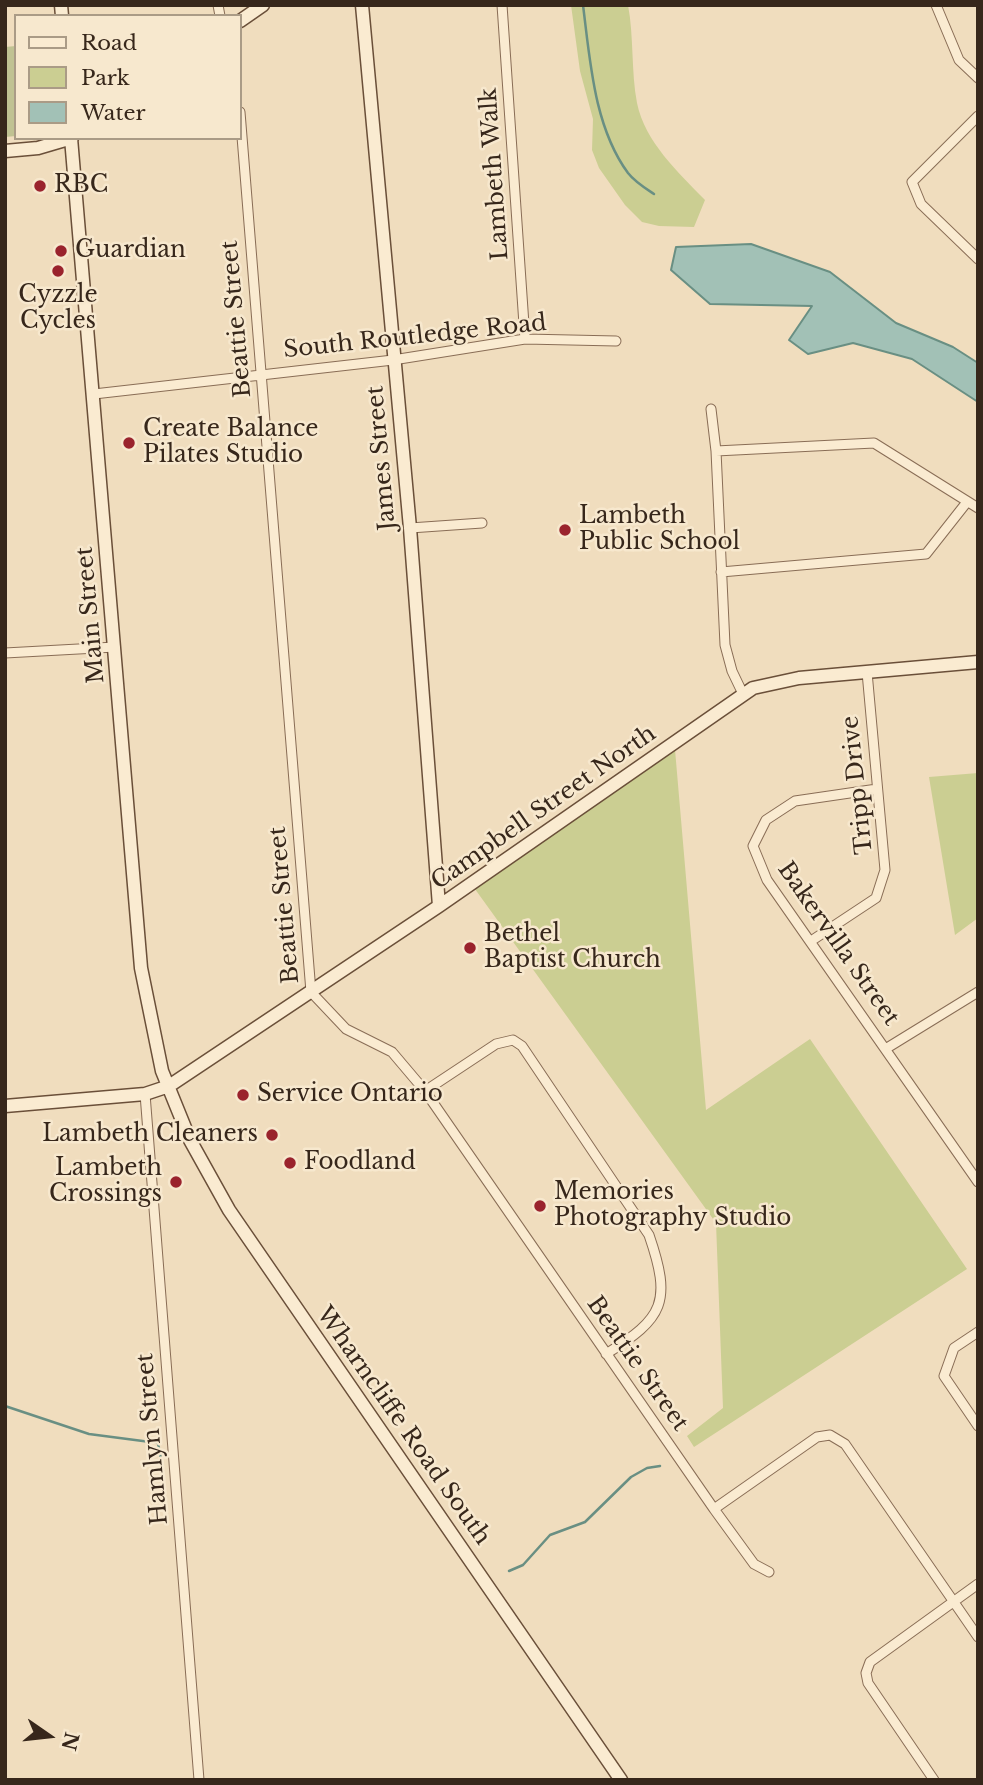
<!DOCTYPE html>
<style>
body{margin:0}
#map{position:relative;width:983px;height:1785px;overflow:hidden;background:#f0ddbe;font-family:"Libre Baskerville",serif}
canvas{display:block}
.frame{position:absolute;inset:0;border:7px solid #37271b;pointer-events:none}
.legend{position:absolute;left:14px;top:14px;width:228px;height:126px;box-sizing:border-box;background:#f7e8ce;border:2px solid #aa9b86;margin:0;padding:9px 12px;list-style:none;font-size:21px;color:#37271b}
.legend li{display:flex;align-items:center;gap:14px;height:35px}
.legend b{width:35px;border:2px solid #aa9b86}
.north{position:absolute;left:14px;top:1701px;width:70px;height:70px;-webkit-text-stroke:5px #f7e8ce;paint-order:stroke;rotate:104deg;font-size:19px;font-weight:700;line-height:28px;text-align:center;color:#37271b}
.north::after{content:'';display:block;margin:auto;width:24px;height:32px;background:#37271b;clip-path:polygon(50% 0,100% 100%,50% 72%,0 100%)}
</style>
<div id="map">
<canvas width="983" height="1785"></canvas>
<div class="frame"></div>
<ul class="legend">
<li><b style="height:9px;background:#faebd1"></b>Road</li>
<li><b style="height:19px;background:#cbce92"></b>Park</li>
<li><b style="height:19px;background:#a2c1b6"></b>Water</li>
</ul>
<div class="north">N</div>
</div>
<script>
const g = document.querySelector('canvas').getContext('2d');
g.lineJoin = 'round';
function fill(path, color) { g.fillStyle = color; g.fill(path, 'evenodd'); }
function stroke(path, color, width, dash) { g.strokeStyle = color; g.lineWidth = width; g.lineCap = dash ? 'butt' : 'round'; g.setLineDash(dash || []); g.stroke(path); }
function drawText(font, color, halo, rows, align = 'center') {
  g.font = font + ' "Libre Baskerville",serif'; g.lineWidth = 5; g.setLineDash([]); g.textBaseline = 'middle'; g.strokeStyle = halo; g.fillStyle = color; for (const [text, x, y, turn = 0] of rows) {
    g.save(); g.translate(x, y); g.rotate((+turn || 0) * Math.PI / 180); g.textAlign = isNaN(turn) ? turn : align; if (halo) g.strokeText(text, 0, 0); g.fillText(text, 0, 0); g.restore();
  }
}
fill(new Path2D(`
 M571,5H628C634,37 631,71 637,103C645,142 678,172 705,200L694,227L659,226L642,222L625,205L599,168L592,150L593,119L580,71Z
 M674,738L706,1110L810,1039L967,1269L694,1447L687,1436L723,1408L716,1223L467,878Z
 M978,773V918L955,935L929,777Z`), '#cbce92');
fill(new Path2D(`
 M16,46V136L5,137V47Z`), '#c0c292');
const water = new Path2D(`
 M751,244L830,272L896,323L953,347L978,363V402L912,359L853,343L808,354L789,340L812,306L710,304L671,270L676,247Z`);
fill(water, '#a2c1b6');
stroke(water, '#698f83', 2);
stroke(new Path2D(`
 M583,5C590,60 594,127 628,173C635,182 645,188 654,194
 M5,1406L89,1434L158,1443L163,1471
 M509,1571L523,1565L550,1535L585,1522L631,1477L647,1468L660,1466`), '#698f83', 2.5);
const street = new Path2D(`
 M218,5L220,16
 M502,5L525,339
 M936,5L959,60L978,78
 M240,112L311,992L346,1029L392,1052L425,1091L714,1509L754,1564L769,1572
 M978,116L912,182L921,204L978,259
 M94,394L393,360L525,339L616,341
 M711,409L716,451
 M410,528L482,523
 M721,572L926,554L967,502
 M5,653L115,647
 M743,694L732,671L725,645L716,451L874,443L978,508
 M877,789L795,801L766,820L753,846L767,880L978,1182
 M811,941L876,898L885,870L867,672
 M887,1048L978,992
 M425,1091L496,1044L513,1040L522,1046L649,1235C672,1302 664,1318 606,1354
 M145,1094L199,1780
 M978,1332L954,1348L944,1376L978,1426
 M714,1509L817,1437L830,1435L845,1444L978,1637
 M934,1780L868,1683L866,1673L870,1662L978,1584`);
const secondary = new Path2D(`
 M61,5L62,16
 M362,5L410,528L439,906
 M240,21L263,5
 M71,138L141,968L162,1071L190,1140L229,1210L621,1780
 M5,151L38,148L72,138
 M5,1106L145,1094L169,1086L439,906L753,688L799,678L978,662`);
stroke(street, '#896d56', 11);
stroke(secondary, '#6a4f39', 15);
stroke(street, '#faebd1', 9);
stroke(secondary, '#faebd1', 12);
for (const [x, y, r, color] of [
 [40,186,7,"#9a232d"],
 [61,251,7,"#9a232d"],
 [58,271,7,"#9a232d"],
 [129,443,7,"#9a232d"],
 [565,530,7,"#9a232d"],
 [470,948,7,"#9a232d"],
 [243,1095,7,"#9a232d"],
 [272,1135,7,"#9a232d"],
 [290,1163,7,"#9a232d"],
 [176,1182,7,"#9a232d"],
 [540,1206,7,"#9a232d"]
]) { const dot = new Path2D(); dot.arc(x, y, r, 0, 2 * Math.PI); g.fillStyle = color; g.fill(dot); stroke(dot, '#f7e8ce', 2.5); }
drawText('23px', '#37271b', '#f7e8ce', [
 ["Lambeth Walk",495,174,-94],
 ["Beattie Street",237,319,-95],
 ["South Routledge Road",415,337,-6],
 ["James Street",382,458,-95],
 ["Main Street",91,615,-95],
 ["Tripp Drive",858,785,-96],
 ["Campbell Street North",544,808,-35],
 ["Beattie Street",285,905,-95],
 ["Bakervilla Street",838,944,55],
 ["Beattie Street",637,1364,55],
 ["Wharncliffe Road South",403,1426,55],
 ["Hamlyn Street",153,1439,-95]
]);
drawText('23px', '#37271b', '#f7e8ce', [
 ["RBC",54,186],
 ["Guardian",75,251],
 ["Cyzzle",58,296,"center"],
 ["Cycles",58,322,"center"],
 ["Create Balance",143,430],
 ["Pilates Studio",143,456],
 ["Lambeth",579,517],
 ["Public School",579,543],
 ["Bethel",484,935],
 ["Baptist Church",484,961],
 ["Service Ontario",257,1095],
 ["Lambeth Cleaners",258,1135,"right"],
 ["Foodland",304,1163],
 ["Lambeth",162,1169,"right"],
 ["Crossings",162,1195,"right"],
 ["Memories",554,1193],
 ["Photography Studio",554,1219]
], 'left');
</script>
